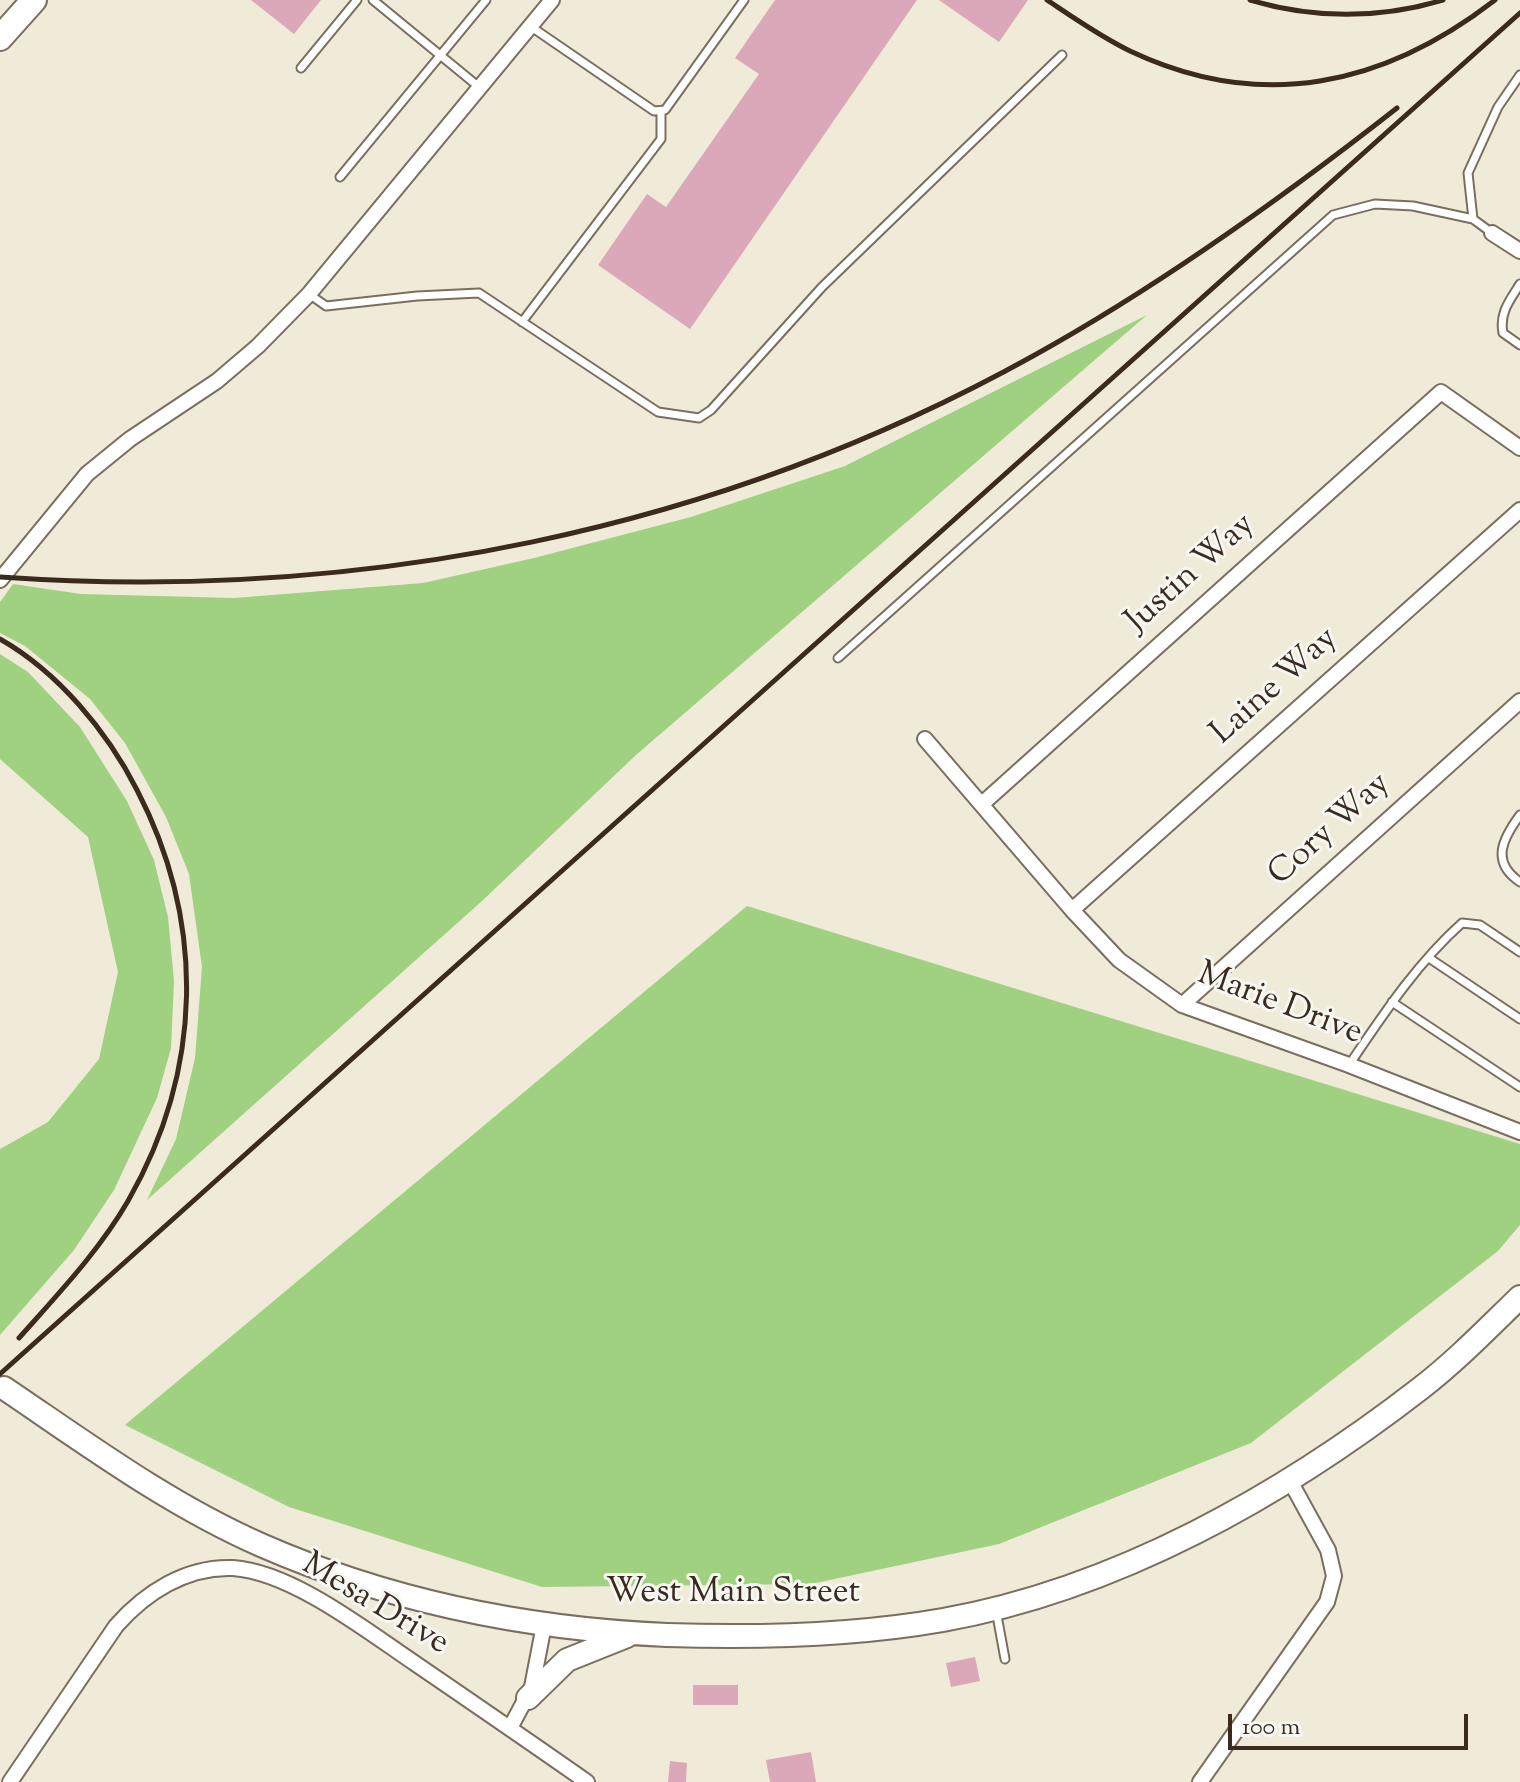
<!DOCTYPE html>
<style>
body{margin:0}
#map{position:relative;width:1520px;height:1782px;overflow:hidden;background:#f0ebd8;font-family:"Sorts Mill Goudy",serif}
canvas{display:block}
.scale{position:absolute;left:1228px;top:1714px;width:240px;height:36px;box-sizing:border-box;border:4px solid #3b2a1e;border-top:0;padding-left:10px;font-size:24px;line-height:28px;white-space:nowrap;color:#3b2a1e;-webkit-text-stroke:6px #f6f6f2;paint-order:stroke}
</style>
<div id="map">
<canvas width="1520" height="1782"></canvas>
<div class="scale">100 m</div>
</div>
<script>
const g = document.querySelector('canvas').getContext('2d');
g.lineJoin = 'round';
function fill(path, color) { g.fillStyle = color; g.fill(path, 'evenodd'); }
function stroke(path, color, width, dash) { g.strokeStyle = color; g.lineWidth = width; g.lineCap = dash ? 'butt' : 'round'; g.setLineDash(dash || []); g.stroke(path); }
function drawText(font, color, halo, rows, align = 'center') {
  g.font = font + ' "Sorts Mill Goudy",serif'; g.lineWidth = 6; g.setLineDash([]); g.textBaseline = 'middle'; g.strokeStyle = halo; g.fillStyle = color; for (const [text, x, y, turn = 0] of rows) {
    g.save(); g.translate(x, y); g.rotate((+turn || 0) * Math.PI / 180); g.textAlign = isNaN(turn) ? turn : align; if (halo) g.strokeText(text, 0, 0); g.fillText(text, 0, 0); g.restore();
  }
}
fill(new Path2D(`
 M1147,315L636,755L482,901L147,1200L176,1139L195,1058L202,967L189,874L166,817L125,743L90,699L25,646L0,633V602L13,584L81,594L234,598L423,583L534,558L691,517L845,466Z
 M0,654L28,672L80,727L127,801L154,860L168,917L174,981L171,1048L157,1098L114,1190L74,1250L0,1335V1149L48,1122L99,1059L118,972L88,837L0,759Z
 M747,906L1520,1144V1225L1498,1251L1251,1443L999,1544L811,1584L542,1587L289,1507L125,1425Z`), '#a0d180');
fill(new Path2D(`
 M251,0H321L294,34Z
 M775,0H917L690,329L598,265L647,194L666,207L759,74L735,58Z
 M939,0H1028L999,42Z
 M975,1657L980,1681L951,1687L946,1663Z
 M693,1685H738V1705H693Z
 M811,1752L816,1782H770L766,1760Z
 M670,1761L687,1763L686,1782H668Z`), '#daa8b8');
const lane = new Path2D(`
 M373,0L479,87
 M530,26L654,111L665,110L744,0
 M301,68L357,0
 M340,177L486,0
 M1492,233L1473,219L1468,173L1498,107L1520,75
 M1520,284C1510,300 1499,313 1503,333L1520,345
 M309,294L326,306L417,296L479,293L658,412L699,418L711,410L822,287L1062,55
 M522,322L661,139V111
 M838,658L1333,215L1375,204L1413,206L1473,219
 M1520,815C1503,838 1490,862 1520,882
 M1429,958L1520,1019
 M1392,1002L1520,1087
 M1349,1065C1383,1015 1417,963 1462,923L1480,925L1520,952
 M996,1610L1005,1659`);
const street = new Path2D(`
 M1492,233L1520,251
 M0,580L87,474L130,439L217,381L258,346L309,294L552,0
 M925,739L1072,910L1119,960L1182,1005L1349,1065L1520,1132
 M982,804L1441,392L1520,448
 M1072,910L1520,510
 M1182,1005L1520,701
 M510,1728L532,1687L544,1625
 M10,1782L116,1626C145,1593 186,1566 233,1568C292,1572 367,1631 416,1664C473,1703 530,1742 587,1782
 M1200,1782L1327,1602L1334,1576L1328,1550L1289,1479`);
const primary = new Path2D(`
 M4,1388C87,1444 168,1504 261,1545C389,1601 528,1629 667,1635C759,1638 852,1636 943,1620C1117,1589 1283,1495 1421,1388C1456,1361 1488,1328 1520,1297
 M528,1698L567,1660L627,1636`);
const highway = new Path2D(`
 M0,38L34,0`);
stroke(lane, '#7a6e5f', 11);
stroke(street, '#7a6e5f', 18);
stroke(primary, '#7a6e5f', 26);
stroke(highway, '#7a6e5f', 28);
stroke(lane, '#fff', 7);
stroke(street, '#fff', 14);
stroke(primary, '#fff', 22);
stroke(highway, '#fff', 24);
stroke(new Path2D(`
 M1047,0C1074,18 1101,37 1130,51C1261,113 1384,86 1495,0
 M1250,0C1313,19 1380,19 1443,0
 M0,577C360,602 716,532 1033,356C1161,285 1281,199 1397,108
 M0,639C58,672 107,731 137,790C206,923 203,1070 128,1201C99,1251 58,1294 19,1338
 M0,1374L1520,13`), '#3b2a1e', 5);
drawText('34px', '#3b2a1e', '#f6f6f2', [
 ["Justin Way",1192,575,-42],
 ["Laine Way",1276,688,-42],
 ["Cory Way",1331,831,-42],
 ["Marie Drive",1279,1006,21],
 ["West Main Street",733,1595],
 ["Mesa Drive",374,1606,31]
]);
</script>
